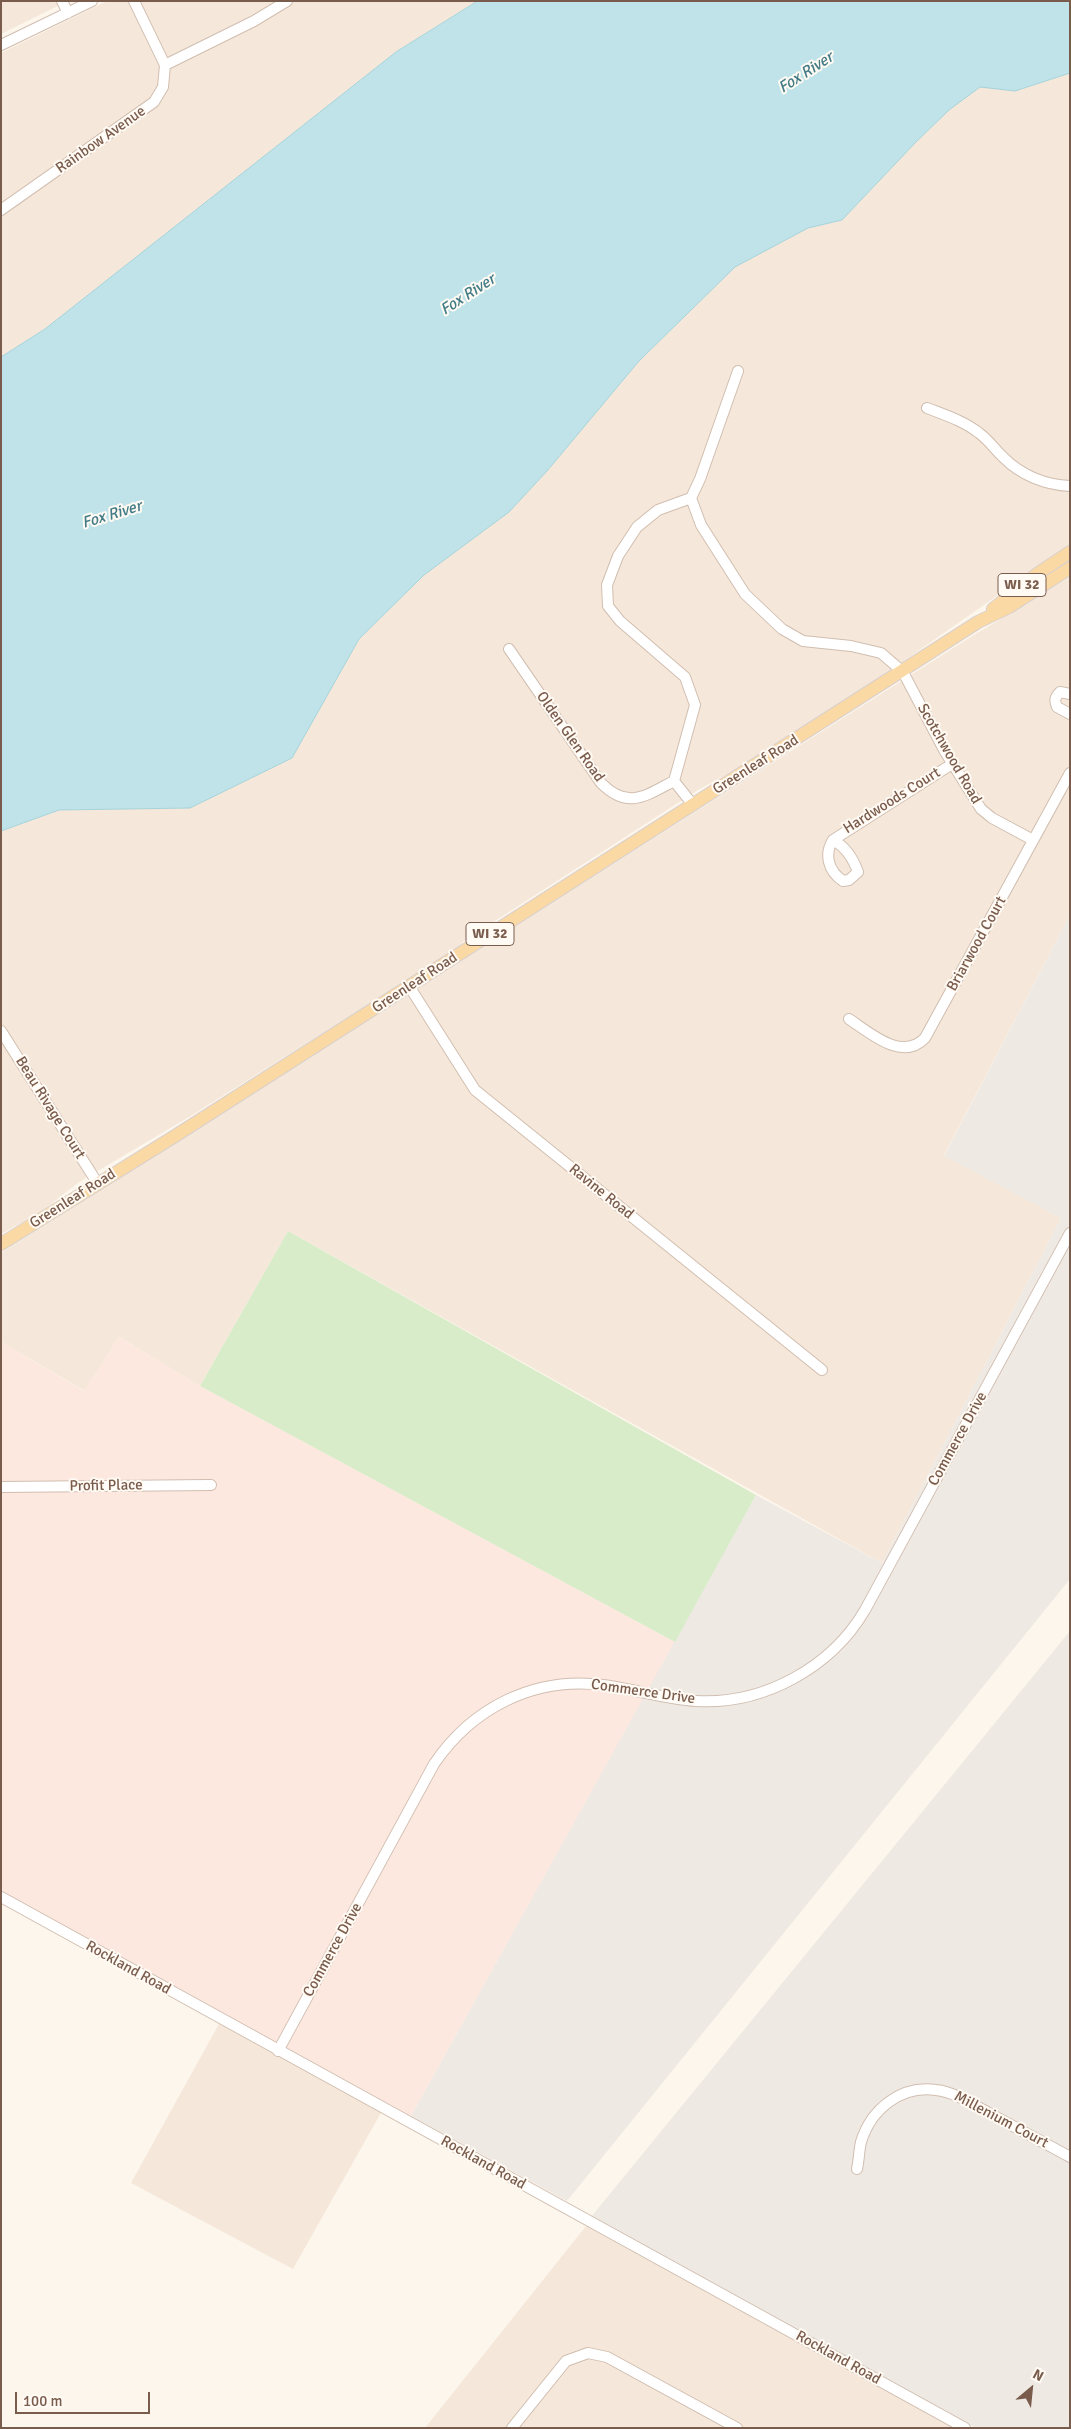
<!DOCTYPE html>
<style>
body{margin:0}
#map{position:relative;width:1071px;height:2429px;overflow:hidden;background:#fdf6ec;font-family:Signika,sans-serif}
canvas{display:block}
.frame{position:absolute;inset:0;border:2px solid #7a5c4d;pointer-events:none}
.north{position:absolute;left:1006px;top:2364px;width:50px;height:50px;-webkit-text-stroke:4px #fffaf3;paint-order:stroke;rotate:28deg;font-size:14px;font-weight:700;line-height:20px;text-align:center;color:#7a5c4d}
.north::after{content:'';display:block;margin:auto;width:18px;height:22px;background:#7a5c4d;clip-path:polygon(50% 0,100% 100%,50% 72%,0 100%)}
.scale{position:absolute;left:15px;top:2392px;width:135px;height:22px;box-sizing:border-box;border:2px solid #7a5c4d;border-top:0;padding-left:6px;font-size:15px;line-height:18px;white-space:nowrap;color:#7a5c4d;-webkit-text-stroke:4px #fffaf3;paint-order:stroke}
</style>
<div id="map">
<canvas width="1071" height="2429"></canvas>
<div class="frame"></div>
<div class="north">N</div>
<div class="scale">100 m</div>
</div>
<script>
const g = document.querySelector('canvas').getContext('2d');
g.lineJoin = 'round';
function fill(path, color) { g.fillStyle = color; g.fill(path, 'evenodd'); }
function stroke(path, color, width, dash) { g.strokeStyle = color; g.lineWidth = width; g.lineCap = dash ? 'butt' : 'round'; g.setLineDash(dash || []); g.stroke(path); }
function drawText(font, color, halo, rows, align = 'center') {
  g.font = font + ' Signika,sans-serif'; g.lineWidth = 4; g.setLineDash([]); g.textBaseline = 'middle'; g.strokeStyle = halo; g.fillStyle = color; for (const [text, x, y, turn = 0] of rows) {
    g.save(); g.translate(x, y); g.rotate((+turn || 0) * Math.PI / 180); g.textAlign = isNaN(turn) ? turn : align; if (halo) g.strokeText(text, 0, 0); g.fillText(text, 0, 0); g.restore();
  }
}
fill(new Path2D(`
 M1,1H68L1,34Z
 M107,1H478L396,52L45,329L1,357V53Z
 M1068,73L1070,74V545L862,690L751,761L698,790L464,941L460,946L431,965L189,1117L79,1182L41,1212L1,1234V831L59,810L190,808L292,758L359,639L424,575L509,512L547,471L639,361L735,267L808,228L842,220L915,143L949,110L980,86L1015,91Z
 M1070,577V915L944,1155L1061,1218L882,1563L288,1231L200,1386L119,1337L85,1391L1,1342V1253L969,638Z
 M220,2022L382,2111L293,2269L131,2183Z
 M586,2226L953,2428H425Z`), '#f5e8da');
fill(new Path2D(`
 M119,1337L200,1386L675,1642L411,2116L1,1891V1342L84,1391Z`), '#fde8e0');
fill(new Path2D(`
 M1070,915V1579L567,2201L411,2116L756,1495L882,1563L1061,1218L944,1156Z
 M1070,1631V2428H976L591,2217Z`), '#efe9e4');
fill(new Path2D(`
 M288,1231L756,1495L675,1642L200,1386Z`), '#d8ecc9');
const water = new Path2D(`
 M478,1H1070V73L1015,91L980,87L949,110L915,143L842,220L808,228L735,267L639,361L547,471L509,512L424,575L359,639L292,758L190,808L59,810L1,831V357L45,329L396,52Z`);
fill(water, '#bfe3e8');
stroke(water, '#a5d3da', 1);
const minor = new Path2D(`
 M62,1L68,13
 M134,1L165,65
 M1,45L92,1
 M165,65L254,21L287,1
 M1,210L154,102L163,87L165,65
 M738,371L700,479L691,498L701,525L745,594L782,629L803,641L851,646L881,653L903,672L944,750L981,809L992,818L1033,840
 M927,408C945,415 964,421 979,433C989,440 995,450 1004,458C1021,475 1045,485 1070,486
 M691,498L658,510L637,527L618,556L607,585L608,606L620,621L685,677L695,705L674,781L693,805
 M509,649L601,783C628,810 645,796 674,781
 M1070,694L1060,692C1055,697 1054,700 1057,707L1070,714
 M833,840C846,847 853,858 858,872L849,880L843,881C828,871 824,854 833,840L952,764
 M409,986L475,1090L822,1370
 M849,1019C870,1033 902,1062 925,1038L1070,773
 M1,1031L98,1184
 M1,1487L211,1485
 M1,1897L965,2428
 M278,2051L434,1764C472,1708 534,1676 603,1685C634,1689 665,1699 696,1701C763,1705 831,1668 865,1610L1070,1233
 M857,2169C859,2160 859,2150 861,2142C871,2109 901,2085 936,2090C955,2092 972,2104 989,2113C1016,2128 1043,2142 1070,2157
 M512,2428L566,2361L588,2353L607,2357L737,2428`);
const major = new Path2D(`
 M993,609L1037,574L1070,552
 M1,1244L175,1136L978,622L1009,607L1070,568`);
stroke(minor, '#d1beb0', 12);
stroke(major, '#dad1cd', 14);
stroke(minor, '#fff', 10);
stroke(major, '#fbd9a5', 12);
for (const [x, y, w] of [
 [1022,585,48],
 [490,934,48]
]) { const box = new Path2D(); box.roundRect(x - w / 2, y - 11.5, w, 23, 4); g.fillStyle = '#fffaf3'; g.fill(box); stroke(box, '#7a5c4d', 1); }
drawText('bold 14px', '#7a5c4d', null, [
 ["WI 32",1022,585],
 ["WI 32",490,934]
]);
drawText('15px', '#7a5c4d', '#fffaf3', [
 ["Rainbow Avenue",101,140,-35],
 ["Olden Glen Road",570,737,55],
 ["Scotchwood Road",949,754,60],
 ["Greenleaf Road",756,765,-32],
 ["Hardwoods Court",892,801,-32],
 ["Briarwood Court",977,944,-61],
 ["Greenleaf Road",415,983,-33],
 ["Beau Rivage Court",50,1108,58],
 ["Ravine Road",601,1192,39],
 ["Greenleaf Road",73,1199,-32],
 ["Commerce Drive",958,1439,-61],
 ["Profit Place",106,1486,-1],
 ["Commerce Drive",643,1692,8],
 ["Commerce Drive",333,1950,-61],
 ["Rockland Road",128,1968,29],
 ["Millenium Court",1001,2120,28],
 ["Rockland Road",483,2163,29],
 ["Rockland Road",838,2358,29]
]);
drawText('italic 16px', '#437c86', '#fffaf3', [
 ["Fox River",806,73,-33],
 ["Fox River",468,295,-33],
 ["Fox River",112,515,-17]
]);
</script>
